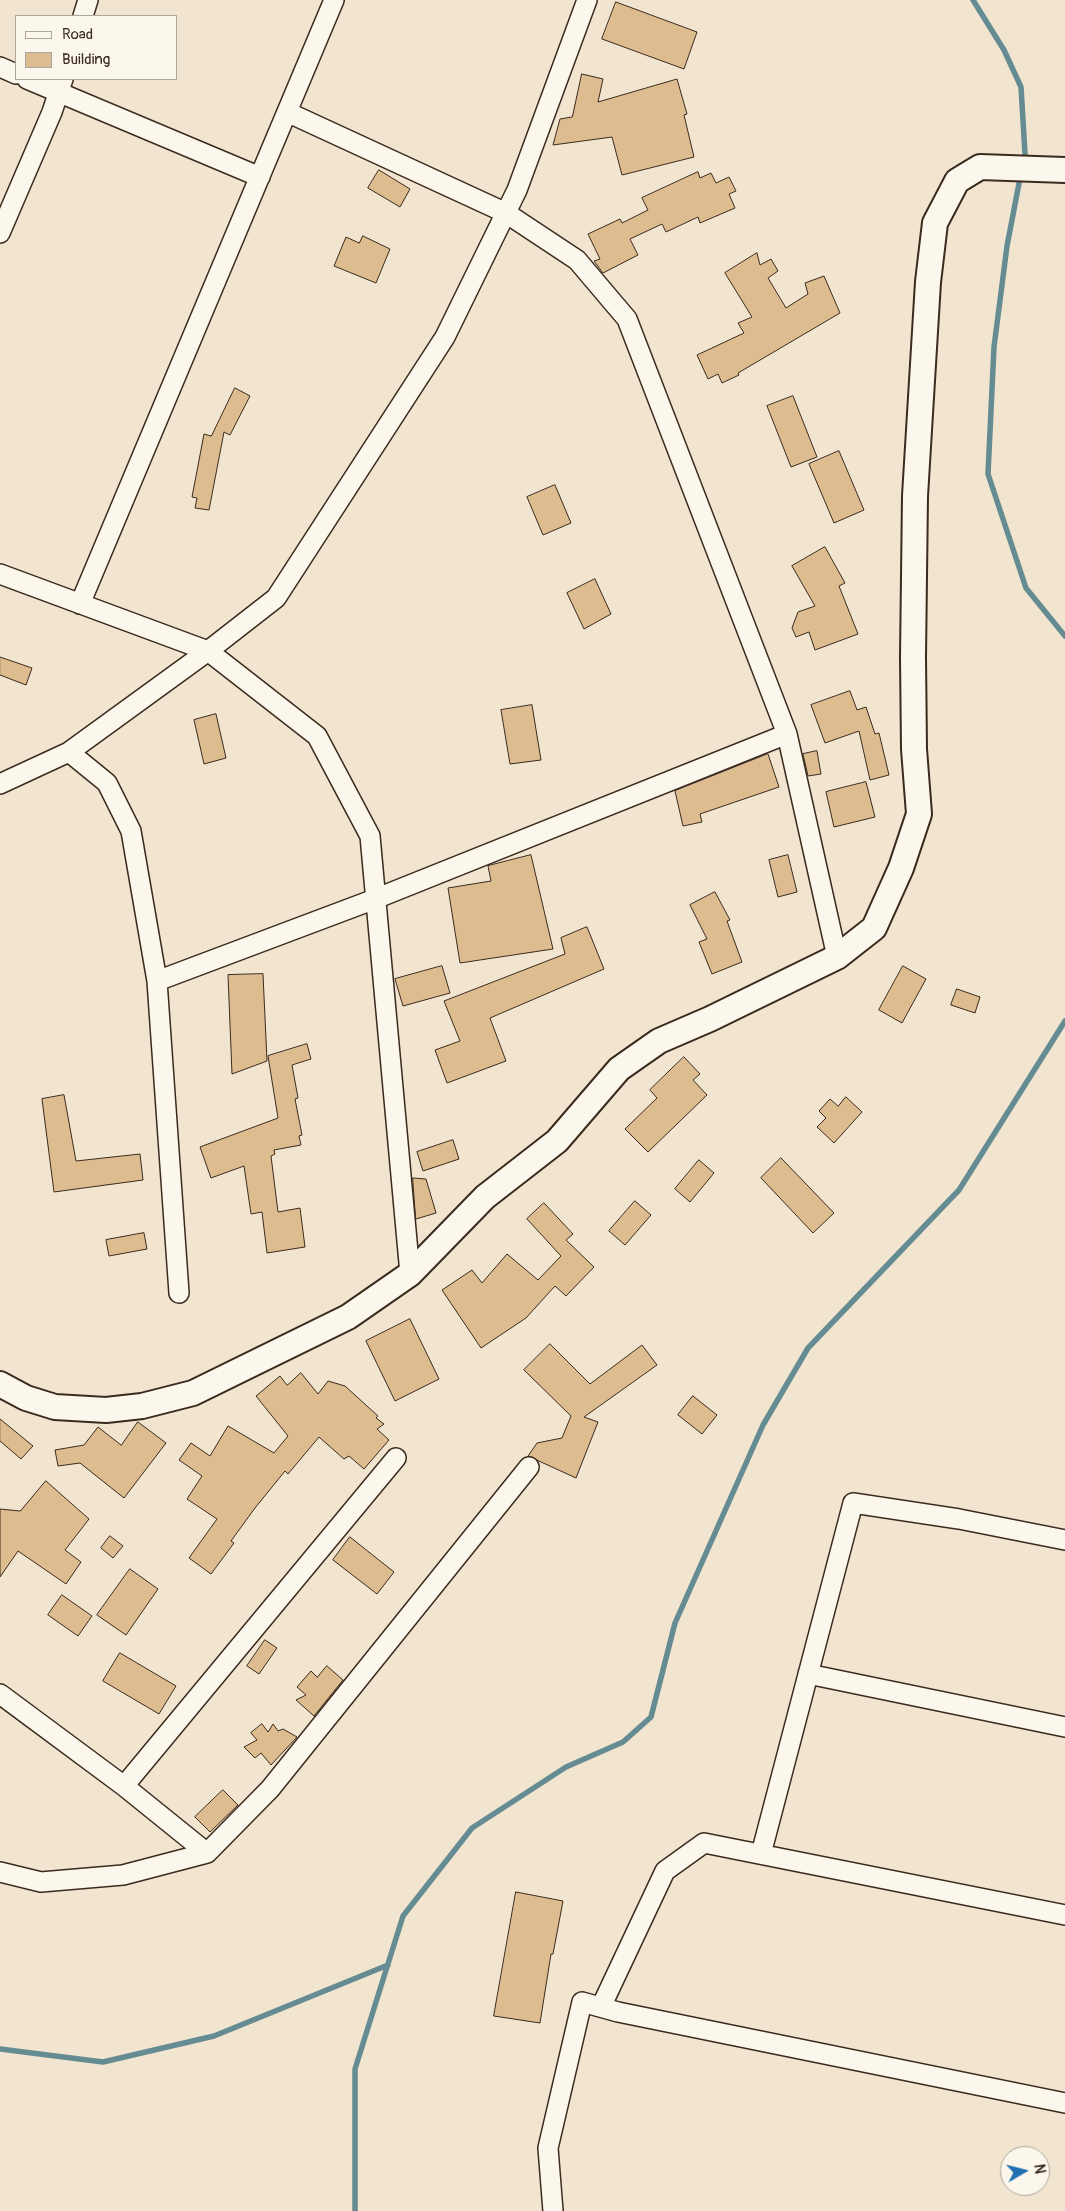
<!DOCTYPE html>
<style>
body{margin:0}
#map{position:relative;width:1065px;height:2211px;overflow:hidden;background:#f2e5d0;font-family:Pangolin,sans-serif}
canvas{display:block}
.legend{position:absolute;left:15px;top:15px;width:162px;height:65px;box-sizing:border-box;background:#fbf7ec;border:1px solid #aea59a;margin:0;padding:6px 9px;list-style:none;font-size:15px;color:#3b2a1e}
.legend li{display:flex;align-items:center;gap:10px;height:25px}
.legend b{width:25px;border:1px solid #aea59a}
.north{position:absolute;left:1000px;top:2146px;width:50px;height:50px;box-sizing:border-box;background:#fbf7ec;border:1px solid #aea59a;border-radius:50%;rotate:82deg;font-size:14px;font-weight:700;line-height:20px;text-align:center;color:#3b2a1e}
.north::after{content:'';display:block;margin:auto;width:18px;height:22px;background:#1f6fb2;clip-path:polygon(50% 0,100% 100%,50% 72%,0 100%)}
</style>
<div id="map">
<canvas width="1065" height="2211"></canvas>
<ul class="legend">
<li><b style="height:6px;background:#fbf7ec"></b>Road</li>
<li><b style="height:14px;background:#ddbc8f"></b>Building</li>
</ul>
<div class="north">N</div>
</div>
<script>
const g = document.querySelector('canvas').getContext('2d');
g.lineJoin = 'round';
function stroke(path, color, width, dash) { g.strokeStyle = color; g.lineWidth = width; g.lineCap = dash ? 'butt' : 'round'; g.setLineDash(dash || []); g.stroke(path); }
function fill(path, color) { g.fillStyle = color; g.fill(path, 'evenodd'); }
stroke(new Path2D(`
 M973,0L1004,50L1021,87L1025,154L1023,164
 M1021,173L1007,246L994,347L988,474L1026,588L1065,636
 M0,2049L103,2062L214,2036L388,1965
 M355,2211V2069L403,1916L472,1828L566,1767L623,1742L651,1717L675,1623L763,1425L808,1348L959,1190L1065,1021`), '#658c92', 5.5);
const building = new Path2D(`
 M616,2L697,32L684,69L602,39Z
 M582,74L603,79L598,102L677,79L687,114L684,115L694,157L622,175L612,137L553,145L560,119L572,117Z
 M379,170L410,189L400,207L368,188Z
 M698,172L700,178L711,173L716,183L729,177L736,191L729,194L735,208L700,223L698,217L666,232L662,224L630,239L638,255L603,273L594,261L600,259L588,234L620,219L622,223L648,210L642,198Z
 M363,236L390,249L376,283L334,266L346,237L359,243Z
 M757,253L760,265L771,259L778,271L768,278L786,308L808,294L805,283L824,276L840,313L738,373L739,375L722,383L718,374L708,379L697,355L744,333L738,323L752,317L725,273Z
 M235,388L250,396L230,435L224,432L209,510L195,508L197,498L192,497L204,434L211,436Z
 M793,396L817,457L791,467L767,406Z
 M839,451L864,510L834,523L809,464Z
 M555,485L571,523L543,535L527,497Z
 M825,547L845,583L839,586L858,634L815,650L809,632L796,637L792,628L798,612L815,606L792,566Z
 M595,579L611,614L584,629L567,593Z
 M0,657L32,668L26,685L0,675Z
 M850,691L857,710L866,707L875,734L879,733L889,775L870,780L859,731L825,743L811,705Z
 M532,705L541,760L510,764L501,710Z
 M216,714L226,758L204,764L194,720Z
 M817,751L821,774L808,776L803,754Z
 M768,754L779,787L700,814L702,822L683,826L675,791Z
 M866,782L875,817L834,827L826,792Z
 M531,855L553,949L460,963L448,888L491,881L488,866Z
 M788,855L797,892L778,897L769,860Z
 M715,892L730,920L727,921L742,962L712,974L699,942L707,939L690,905Z
 M587,927L604,969L490,1018L506,1061L447,1083L435,1050L460,1041L444,1001L565,954L561,938Z
 M442,966L450,993L403,1006L395,979Z
 M903,966L926,979L902,1023L879,1010Z
 M263,974L267,1061L232,1074L228,975Z
 M957,989L980,997L975,1013L951,1005Z
 M307,1044L311,1059L292,1065L298,1098L295,1099L302,1135L299,1136L301,1145L274,1150L275,1154L271,1156L278,1212L300,1208L305,1247L267,1253L262,1212L251,1214L244,1166L211,1178L200,1147L278,1118L268,1056Z
 M684,1057L700,1074L693,1080L707,1095L648,1152L625,1129L657,1098L650,1090Z
 M64,1095L76,1161L140,1154L143,1180L54,1192L42,1099Z
 M846,1097L862,1112L834,1143L817,1127L826,1118L819,1111L830,1099L838,1106Z
 M453,1140L459,1159L423,1171L417,1152Z
 M781,1158L834,1213L813,1233L761,1178Z
 M699,1160L714,1173L690,1202L675,1189Z
 M413,1178L426,1179L436,1213L416,1219Z
 M635,1201L651,1215L625,1245L609,1231Z
 M544,1203L573,1234L566,1240L594,1267L566,1296L555,1286L526,1318L481,1348L442,1290L472,1270L482,1283L507,1254L538,1280L561,1256L527,1219Z
 M144,1233L147,1249L109,1256L106,1240Z
 M410,1319L439,1379L395,1401L366,1341Z
 M550,1344L590,1384L642,1345L657,1365L584,1417L598,1422L576,1478L528,1456L537,1443L562,1438L571,1416L524,1370Z
 M301,1373L318,1394L328,1381L345,1386L378,1416L376,1418L384,1424L377,1429L389,1440L364,1469L349,1456L344,1459L319,1437L288,1474L285,1471L255,1508L231,1541L234,1543L211,1574L189,1558L217,1519L187,1499L202,1476L179,1460L191,1443L210,1456L228,1426L274,1453L288,1436L256,1396L280,1376L287,1385Z
 M693,1396L717,1415L702,1434L678,1415Z
 M0,1419L33,1446L21,1459L0,1441Z
 M138,1422L166,1443L124,1498L80,1463L58,1466L55,1450L84,1445L98,1427L121,1445Z
 M46,1481L89,1519L65,1550L81,1562L66,1584L18,1551L0,1577V1509L20,1511Z
 M110,1536L123,1546L113,1558L101,1548Z
 M350,1537L394,1572L377,1594L333,1560Z
 M130,1569L158,1589L126,1635L97,1615Z
 M62,1595L92,1616L78,1636L48,1615Z
 M265,1640L277,1648L259,1674L247,1666Z
 M120,1653L176,1686L159,1714L103,1681Z
 M327,1666L343,1680L314,1716L296,1700L306,1695L297,1687L311,1671L317,1677Z
 M262,1724L268,1732L273,1724L278,1731L283,1729L297,1737L271,1765L261,1753L255,1758L244,1747L257,1740L251,1733Z
 M223,1790L238,1805L210,1832L195,1817Z
 M516,1892L563,1901L553,1954H551L540,2023L494,2016Z`);
fill(building, '#ddbc8f');
stroke(building, '#3b2a1e', 1);
const minor = new Path2D(`
 M83,16L88,0
 M0,67L16,74
 M27,79L260,177
 M287,112L506,213L577,260L627,319L787,734L837,957
 M0,233L52,112L63,79
 M0,574L208,651L317,736L370,836L410,1274
 M80,604L334,0
 M69,752L107,783L131,831L157,981L179,1293
 M0,784L69,752L208,651L276,598L445,337L517,190L587,0
 M157,981L375,899L787,734
 M808,1674L1065,1727
 M0,1694L124,1786L207,1853
 M124,1786L396,1458
 M761,1854L853,1503L959,1519L1065,1540
 M0,1872L41,1882L123,1875L207,1853L270,1789L529,1467
 M601,2007L665,1871L704,1843L1065,1915
 M553,2211L548,2148L582,2002L618,2012L1065,2103`);
const tertiary = new Path2D(`
 M0,1384L26,1398L55,1407L106,1410L142,1406L193,1393L348,1317L410,1274L485,1197L557,1141L619,1069L659,1041L710,1019L837,957L874,928L901,868L919,814L914,749L913,657L915,496L928,282L935,223L957,181L980,167L1065,170`);
stroke(minor, '#3b2a1e', 22);
stroke(tertiary, '#3b2a1e', 28);
stroke(minor, '#fbf7ec', 19);
stroke(tertiary, '#fbf7ec', 24);
</script>
